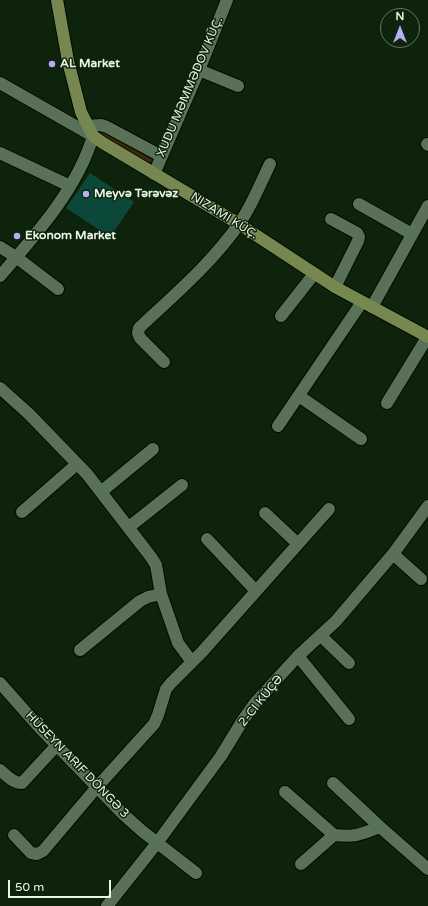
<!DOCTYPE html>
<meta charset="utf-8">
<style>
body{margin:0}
#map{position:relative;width:428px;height:906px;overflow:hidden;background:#0e230c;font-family:"Varela Round",sans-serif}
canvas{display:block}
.north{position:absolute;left:380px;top:8px;width:40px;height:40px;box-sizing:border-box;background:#0e230c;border:1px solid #667764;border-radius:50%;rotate:0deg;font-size:11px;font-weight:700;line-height:16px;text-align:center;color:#e9f6e7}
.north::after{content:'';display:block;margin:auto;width:14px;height:18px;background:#b9abf7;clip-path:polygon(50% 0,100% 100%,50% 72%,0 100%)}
.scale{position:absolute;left:8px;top:880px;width:103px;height:18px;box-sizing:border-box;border:2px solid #e9f6e7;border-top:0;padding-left:5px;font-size:12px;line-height:14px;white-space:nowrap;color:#e9f6e7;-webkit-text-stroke:3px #0e230c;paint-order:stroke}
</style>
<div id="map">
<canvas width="428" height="906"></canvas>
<div class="north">N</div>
<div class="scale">50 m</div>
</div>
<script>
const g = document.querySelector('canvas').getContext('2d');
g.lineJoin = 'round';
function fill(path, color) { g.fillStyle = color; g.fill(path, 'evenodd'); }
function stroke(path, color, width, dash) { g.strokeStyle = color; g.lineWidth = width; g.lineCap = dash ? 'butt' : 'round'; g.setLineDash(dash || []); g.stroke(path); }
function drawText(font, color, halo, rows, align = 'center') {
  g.font = font + ' "Varela Round",sans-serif'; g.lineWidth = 3; g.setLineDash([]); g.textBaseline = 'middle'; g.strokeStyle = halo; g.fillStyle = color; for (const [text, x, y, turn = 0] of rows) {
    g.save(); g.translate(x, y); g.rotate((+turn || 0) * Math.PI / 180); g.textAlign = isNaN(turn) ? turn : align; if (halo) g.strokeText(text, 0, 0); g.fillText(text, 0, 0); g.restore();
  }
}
fill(new Path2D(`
 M101,131L152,160L149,164L99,135Z`), '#3d2b08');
fill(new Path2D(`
 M90,173L134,202L110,237L66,208Z`), '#0b4839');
const street = new Path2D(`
 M199,70L238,86
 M0,83L93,136C78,188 35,236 0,276
 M87,126L101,125L107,127L161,156
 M427,144L428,145
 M0,153L70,186
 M154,174L199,70L227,0
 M359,204L412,234
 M331,219L357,233L359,237L358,241L335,287
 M0,247L16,257L58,289
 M372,307L428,206
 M281,316L314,274
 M164,362L140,338L138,333L139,328C174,295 211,264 239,224C252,206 260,184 270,164
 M0,388L29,414L87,474L151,557L156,565L161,594L178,643L192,662
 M299,396L361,439
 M387,403L428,336
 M278,426L362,302
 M102,491L153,449
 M22,512L77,464
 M265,513L298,544
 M129,527L182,485
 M207,539L256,591
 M393,554L421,579
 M321,636L349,663
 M80,650L140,601L148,597L161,594
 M298,656L349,719
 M0,683L39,727L123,814L142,831L196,873
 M0,770C7,776 13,783 22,783L57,745
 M333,783L380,827L428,869
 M285,792L334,835
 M14,835L31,853L37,854L43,851L97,787L154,724L158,715L166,689L171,683L202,652L329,509
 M301,864L334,835C356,837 359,835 380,827
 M107,906L157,843L221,756L243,720L255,703L298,656L336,621L393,554L428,506`);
const secondary = new Path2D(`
 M57,0L68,61L81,112L93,136L103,143L239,224L335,287L428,337`);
stroke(street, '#000c00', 14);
stroke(secondary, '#000c00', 14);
stroke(street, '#597156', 12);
stroke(secondary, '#768850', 12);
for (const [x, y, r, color] of [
 [52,64,4,"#b9abf7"],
 [86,194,4,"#b9abf7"],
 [17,236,4,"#b9abf7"]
]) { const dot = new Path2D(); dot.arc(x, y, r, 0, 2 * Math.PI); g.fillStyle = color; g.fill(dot); stroke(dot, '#0e230c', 1.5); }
drawText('bold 12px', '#e9f6e7', '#0e230c', [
 ["AL Market",60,64],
 ["Meyvə Tərəvəz",94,194],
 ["Ekonom Market",25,236]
], 'left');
drawText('12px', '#e9f6e7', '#0e230c', [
 ["XUDU MƏMMƏDOV KÜÇ.",190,87,-67],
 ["NIZAMI KÜÇ.",224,216,32],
 ["2-CI KÜÇƏ",261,701,-51],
 ["HÜSEYN ARIF DÖNGƏ 3",77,765,46]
]);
</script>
